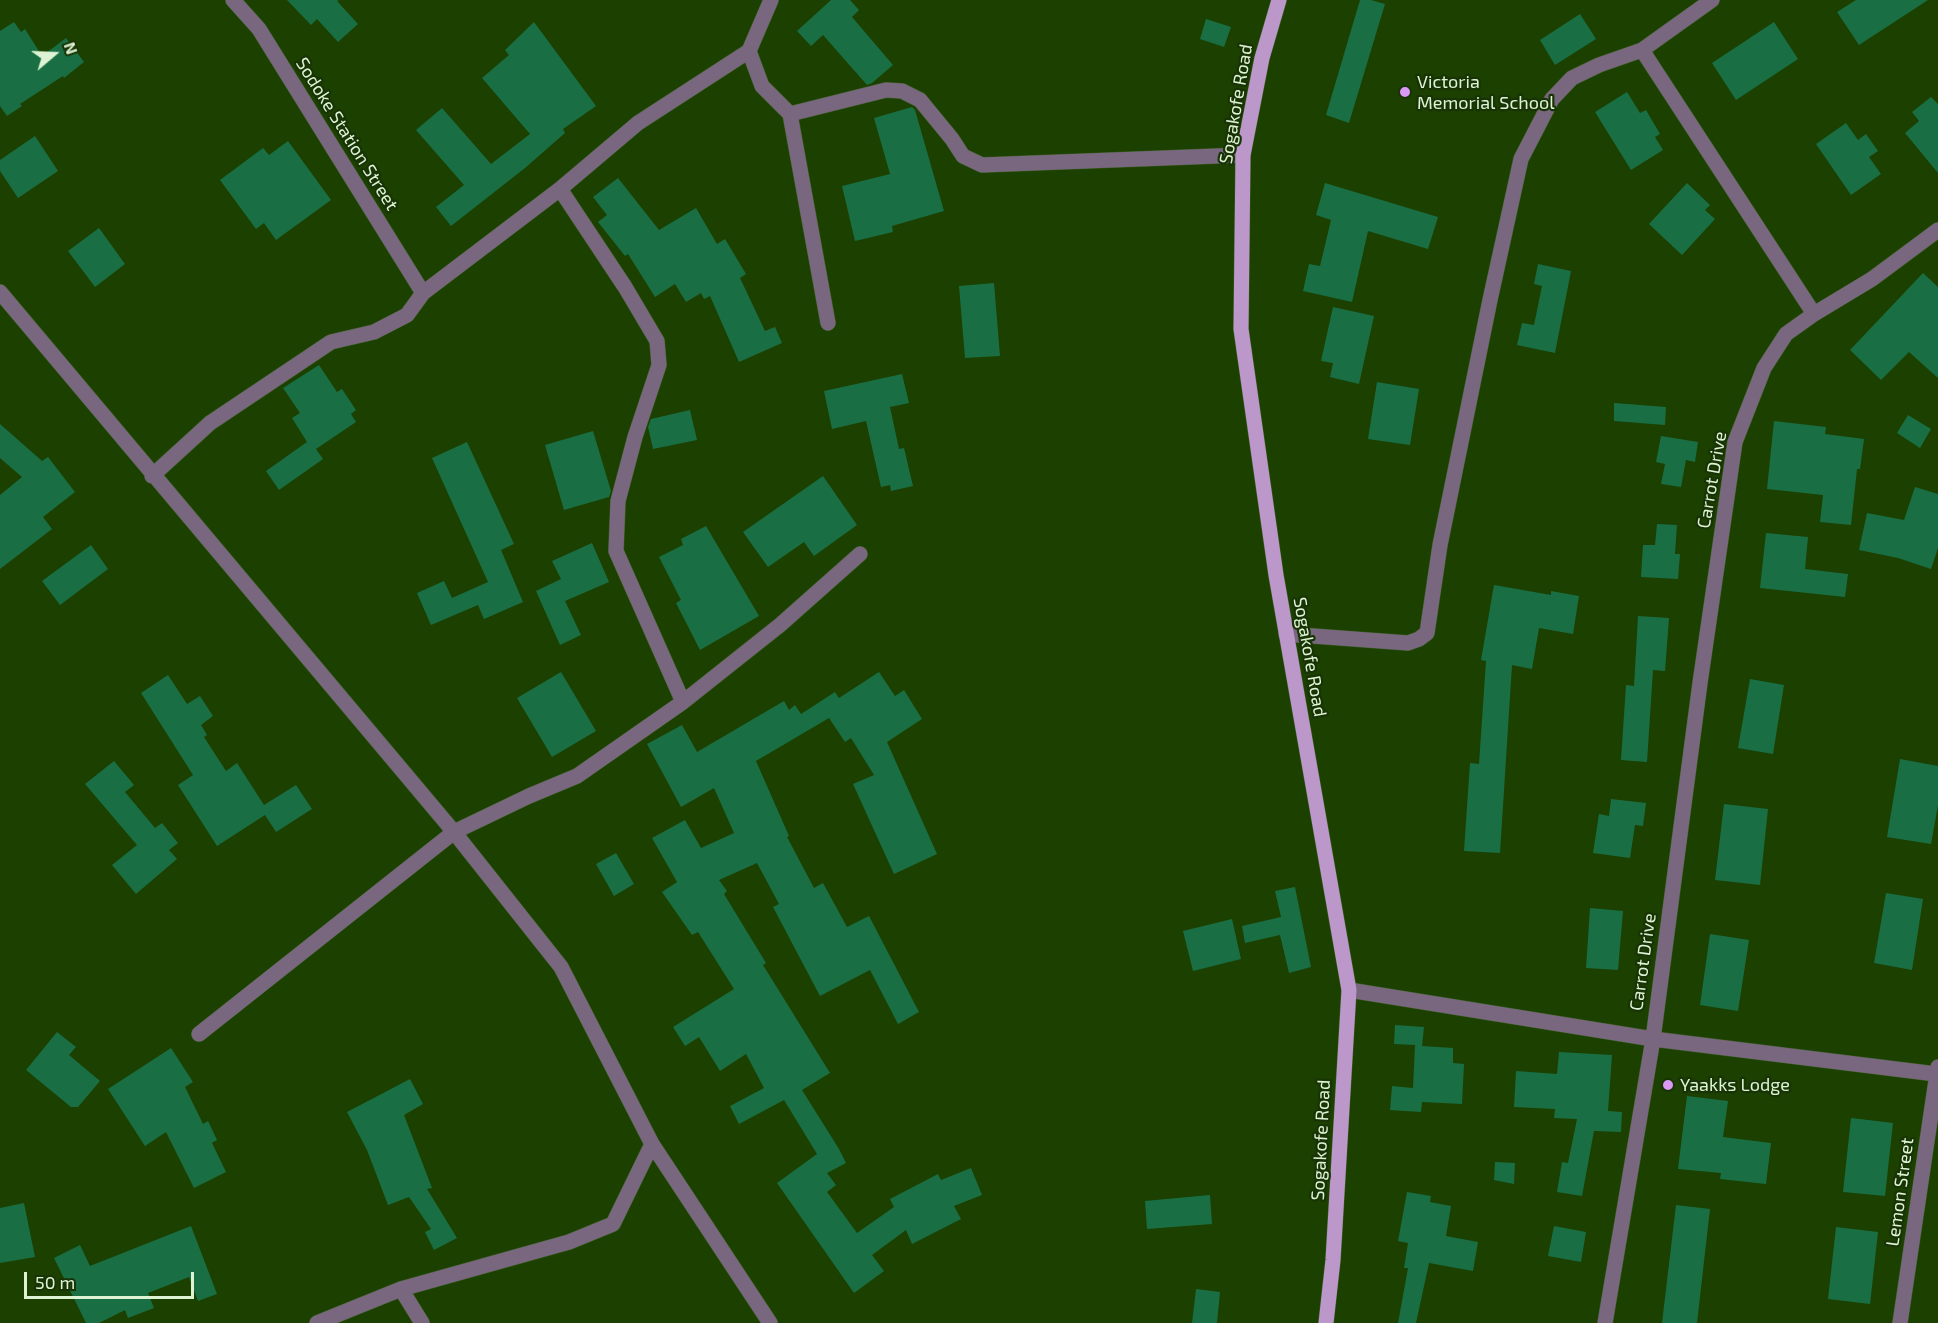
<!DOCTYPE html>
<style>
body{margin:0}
#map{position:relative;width:1938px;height:1323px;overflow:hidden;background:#1c4000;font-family:"Exo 2",sans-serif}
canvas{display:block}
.north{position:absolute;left:24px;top:24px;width:60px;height:60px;-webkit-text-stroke:4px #183305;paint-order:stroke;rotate:71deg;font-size:16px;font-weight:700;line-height:24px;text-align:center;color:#ddf3d3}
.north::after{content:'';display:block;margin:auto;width:21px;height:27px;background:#ddf3d3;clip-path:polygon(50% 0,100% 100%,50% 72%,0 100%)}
.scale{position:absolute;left:24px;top:1272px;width:170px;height:27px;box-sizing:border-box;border:3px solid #ddf3d3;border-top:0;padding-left:8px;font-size:18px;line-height:21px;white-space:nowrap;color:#ddf3d3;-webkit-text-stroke:4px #183305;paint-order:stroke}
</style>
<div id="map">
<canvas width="1938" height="1323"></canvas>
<div class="north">N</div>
<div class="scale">50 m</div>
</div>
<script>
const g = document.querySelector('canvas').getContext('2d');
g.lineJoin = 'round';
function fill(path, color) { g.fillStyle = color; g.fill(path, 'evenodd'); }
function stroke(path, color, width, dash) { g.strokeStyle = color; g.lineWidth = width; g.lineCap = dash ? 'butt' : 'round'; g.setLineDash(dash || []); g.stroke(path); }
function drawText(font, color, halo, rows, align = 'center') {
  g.font = font + ' "Exo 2",sans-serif'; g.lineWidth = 4.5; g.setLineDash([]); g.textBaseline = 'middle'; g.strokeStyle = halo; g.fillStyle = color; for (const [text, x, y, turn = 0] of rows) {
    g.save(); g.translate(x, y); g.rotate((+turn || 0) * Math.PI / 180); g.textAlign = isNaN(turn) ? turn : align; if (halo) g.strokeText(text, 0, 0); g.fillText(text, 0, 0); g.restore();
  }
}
fill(new Path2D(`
 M287,0H339L337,1L358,24L338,42L317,19L311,25Z
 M831,0H850L859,10L852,17L893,65L872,83L867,85L823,35L811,46L797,31Z
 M1360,0H1371L1385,4L1349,123L1326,115Z
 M1856,0H1928L1859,45L1837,12Z
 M1580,14L1596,39L1555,65L1540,40Z
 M1206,19L1231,27L1224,47L1200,39Z
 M14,22L21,32L25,29L42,56L66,38L84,62L64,78L63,76L20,104L22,106L7,116L0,106V31Z
 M534,22L596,106L563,129L565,133L525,168L451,226L436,207L464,185L416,130L442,108L491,164L530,134L482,78L509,55L505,50Z
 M1774,22L1798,59L1736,100L1712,63Z
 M1627,92L1640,113L1646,110L1660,134L1655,137L1663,150L1631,170L1595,112Z
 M1931,97L1938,104V173L1905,133L1919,121L1912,112Z
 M912,107L915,110L944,211L892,226L893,232L855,241L842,186L890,174L874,118Z
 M1846,123L1858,140L1866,134L1878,151L1869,157L1881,174L1851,195L1816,144Z
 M35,136L58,171L18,198L0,171V160Z
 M288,141L331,200L276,240L264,223L256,229L220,180L263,148L269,155Z
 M618,178L659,230L696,208L717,244L725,239L746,274L740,278L765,331L775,327L782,343L739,362L710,296L704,299L701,293L686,302L675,284L655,297L628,254L625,256L598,222L607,215L593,197Z
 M1325,183L1438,217L1428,249L1368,231L1352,302L1303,291L1309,264L1320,266L1331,220L1316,215Z
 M1687,183L1710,205L1705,210L1715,219L1682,255L1649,224Z
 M99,228L125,264L95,287L68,251Z
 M1538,264L1571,271L1555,353L1517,345L1522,323L1534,325L1542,286L1534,284Z
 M1923,273L1938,287V378L1909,352L1881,380L1850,350Z
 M994,283L1000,356L965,358L959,286Z
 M1333,307L1374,316L1359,384L1330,377L1333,363L1321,361Z
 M319,365L337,392L342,389L356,410L351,414L356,422L316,449L323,459L279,490L266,471L307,442L292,418L300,413L283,388Z
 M902,374L909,403L890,407L899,449L904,448L913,486L891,491L890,485L881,487L866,421L832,429L824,391Z
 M1377,382L1419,389L1410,445L1368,439Z
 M1614,403L1666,407L1665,425L1614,421Z
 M690,410L697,440L653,449L648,427L651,419Z
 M1908,415L1931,429L1920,448L1897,433Z
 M1774,421L1826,427L1825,434L1864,439L1860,469H1857L1851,525L1820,522L1823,495L1767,489Z
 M0,424L42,461L48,457L75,492L43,517L52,529L0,569V495L22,477L0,458Z
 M593,431L611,491L609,497L564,510L545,445Z
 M1661,436L1698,442L1695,462L1686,460L1681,487L1661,484L1665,464L1656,462Z
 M467,442L514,544L501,550L523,602L484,619L478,605L431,625L417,593L444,581L452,598L488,582L432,458Z
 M823,476L857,525L814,556L804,542L768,567L743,532Z
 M1915,487L1938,494V548L1931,569L1898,558L1859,550L1867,513L1904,520Z
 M1657,524L1677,525L1675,554H1680L1678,579L1641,577L1643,545H1655Z
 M706,526L759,616L700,650L676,603L681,600L659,557L683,545L681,539Z
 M1766,533L1808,537L1805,569L1848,574L1845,597L1760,588Z
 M592,543L609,582L565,601L581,635L560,645L536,591L561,579L552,561Z
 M91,545L108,569L60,605L42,581Z
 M1494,585L1551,595V591L1579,596L1573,634L1539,628L1532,669L1512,665L1500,853L1464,851L1470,763L1479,764L1486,661L1481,660Z
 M1638,616L1669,618L1665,671L1653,670L1647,762L1621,760L1626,685L1634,686Z
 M561,672L596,731L552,757L517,698Z
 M879,672L895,696L904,690L922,719L887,742L937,854L894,874L853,784L874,775L851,738L845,742L829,718L756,761L789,836L787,837L814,888L823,883L847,927L869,916L919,1012L898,1024L870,970L820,996L773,907L779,904L757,863L719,880L727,891L724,894L766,963L763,965L830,1073L802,1090L839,1149L846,1163L827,1173L836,1185L827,1192L857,1233L894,1207L890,1199L938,1174L941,1180L971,1168L982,1195L954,1206L961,1219L912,1244L906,1230L872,1255L884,1271L854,1293L777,1183L817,1154L784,1100L739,1124L730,1106L764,1088L746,1054L720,1071L699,1037L685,1046L673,1027L734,989L698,932L692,935L662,892L677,882L652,838L685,820L701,848L734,833L714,788L681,807L647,744L682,725L697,752L784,701L789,710L795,705L801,714L835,692L839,698Z
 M168,675L187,704L200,696L213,716L201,725L207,735L204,737L226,771L237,763L264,805L296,785L312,809L276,832L265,815L217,846L178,785L193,775L141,693Z
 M1750,679L1784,685L1773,754L1738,748Z
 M1900,759L1938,766V805L1931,844L1887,837Z
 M114,761L134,785L125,792L155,828L162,823L178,843L169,850L177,859L136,894L112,865L137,845L85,784Z
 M1611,799L1646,803L1643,826L1635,825L1630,858L1593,853L1599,814L1609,816Z
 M1724,804L1768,809L1760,885L1715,880Z
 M616,853L634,884L614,896L596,864Z
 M1295,887L1311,967L1289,973L1280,935L1245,943L1242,926L1281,917L1275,891Z
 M1886,893L1923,899L1912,970L1874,963Z
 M1590,908L1623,911L1618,970L1586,968Z
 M1232,919L1241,959L1193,971L1183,931Z
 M1710,934L1749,940L1738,1011L1700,1005Z
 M1395,1025L1424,1027L1422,1046L1453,1048V1063L1464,1064L1462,1104L1422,1102L1421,1112L1390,1110L1392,1086L1413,1088L1415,1045L1394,1044Z
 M57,1032L76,1047L69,1055L100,1081L78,1107H71L26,1070Z
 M171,1048L193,1082L185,1087L203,1124L208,1121L217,1140L212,1143L226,1172L194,1188L166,1132L145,1146L108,1089Z
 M1559,1052L1612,1055L1608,1111L1622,1112L1621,1132L1594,1131L1582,1196L1557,1192L1562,1162L1568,1163L1577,1119L1554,1118L1555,1109L1514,1107L1516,1071L1557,1074Z
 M410,1079L423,1104L404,1115L432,1188L427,1189L457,1238L434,1250L425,1232L431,1229L409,1197L388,1205L367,1150L347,1112Z
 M1687,1096L1728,1101L1723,1137L1771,1143L1766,1184L1720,1179L1721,1173L1678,1169Z
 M1851,1118L1893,1123L1885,1196L1843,1192Z
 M1495,1162L1515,1163L1514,1184L1494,1180Z
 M1407,1192L1431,1196L1430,1202L1451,1206L1446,1236L1478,1242L1473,1271L1429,1263L1416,1323H1398L1408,1268H1404L1408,1243L1398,1241Z
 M1210,1195L1212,1224L1147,1229L1145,1201Z
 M24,1203L35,1257L0,1263V1208Z
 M1676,1205L1710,1209L1697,1323H1662Z
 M191,1226L217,1294L198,1301L189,1277L148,1293L154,1308L128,1318L125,1310L99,1323H86L54,1258L80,1245L90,1266Z
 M1554,1226L1586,1232L1581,1262L1548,1256Z
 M1836,1227L1878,1232L1870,1304L1828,1299Z
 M1196,1289L1220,1292L1217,1323H1192Z`), '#196f43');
const minor = new Path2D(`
 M233,0L259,29L423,293
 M749,51L771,0
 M790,114L828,323
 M560,189L625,287L657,341L659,365L635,437L618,501L616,551L683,702
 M0,292L454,832L561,967L652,1144L770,1323
 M1814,314L1872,279L1938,230
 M152,476L210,423L331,342L374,332L407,315L423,293L560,189L638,123L749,51L762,86L790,114L886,90L902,91L920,100L952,139L963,156L982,165L1243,155
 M1286,634L1408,643L1419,639L1427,633L1440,545L1490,300L1521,159L1552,99L1572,78L1599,65L1642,50
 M1349,990L1653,1039L1936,1074
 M199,1034L454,832L529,796L577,776L683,702L780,625L860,554
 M401,1289L422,1323
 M317,1323L401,1289L569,1242L613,1224L652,1144
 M1605,1323L1653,1039L1700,683L1735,442L1764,368L1786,334L1814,314L1642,50L1712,0
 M1900,1323L1938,1067`);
const primary = new Path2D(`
 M1279,0L1262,58L1243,155L1241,329L1276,575L1349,990L1333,1260L1326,1323`);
stroke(minor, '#3b5d22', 16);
stroke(primary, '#3b5d22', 16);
stroke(minor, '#796780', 15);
stroke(primary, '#bb97ca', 15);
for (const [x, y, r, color] of [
 [1405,92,6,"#db99f6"],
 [1668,1085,6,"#db99f6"]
]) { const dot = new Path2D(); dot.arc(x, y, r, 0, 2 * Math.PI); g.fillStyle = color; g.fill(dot); stroke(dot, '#183305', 2); }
drawText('18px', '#ddf3d3', '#183305', [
 ["Victoria",1417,82],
 ["Memorial School",1417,103],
 ["Yaakks Lodge",1680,1085]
], 'left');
drawText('18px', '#ddf3d3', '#183305', [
 ["Sogakofe Road",1236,104,-80],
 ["Sodoke Station Street",347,134,58],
 ["Carrot Drive",1712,480,-80],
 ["Sogakofe Road",1310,657,80],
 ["Carrot Drive",1643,962,-82],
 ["Sogakofe Road",1321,1140,-87],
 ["Lemon Street",1900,1192,-82]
]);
</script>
